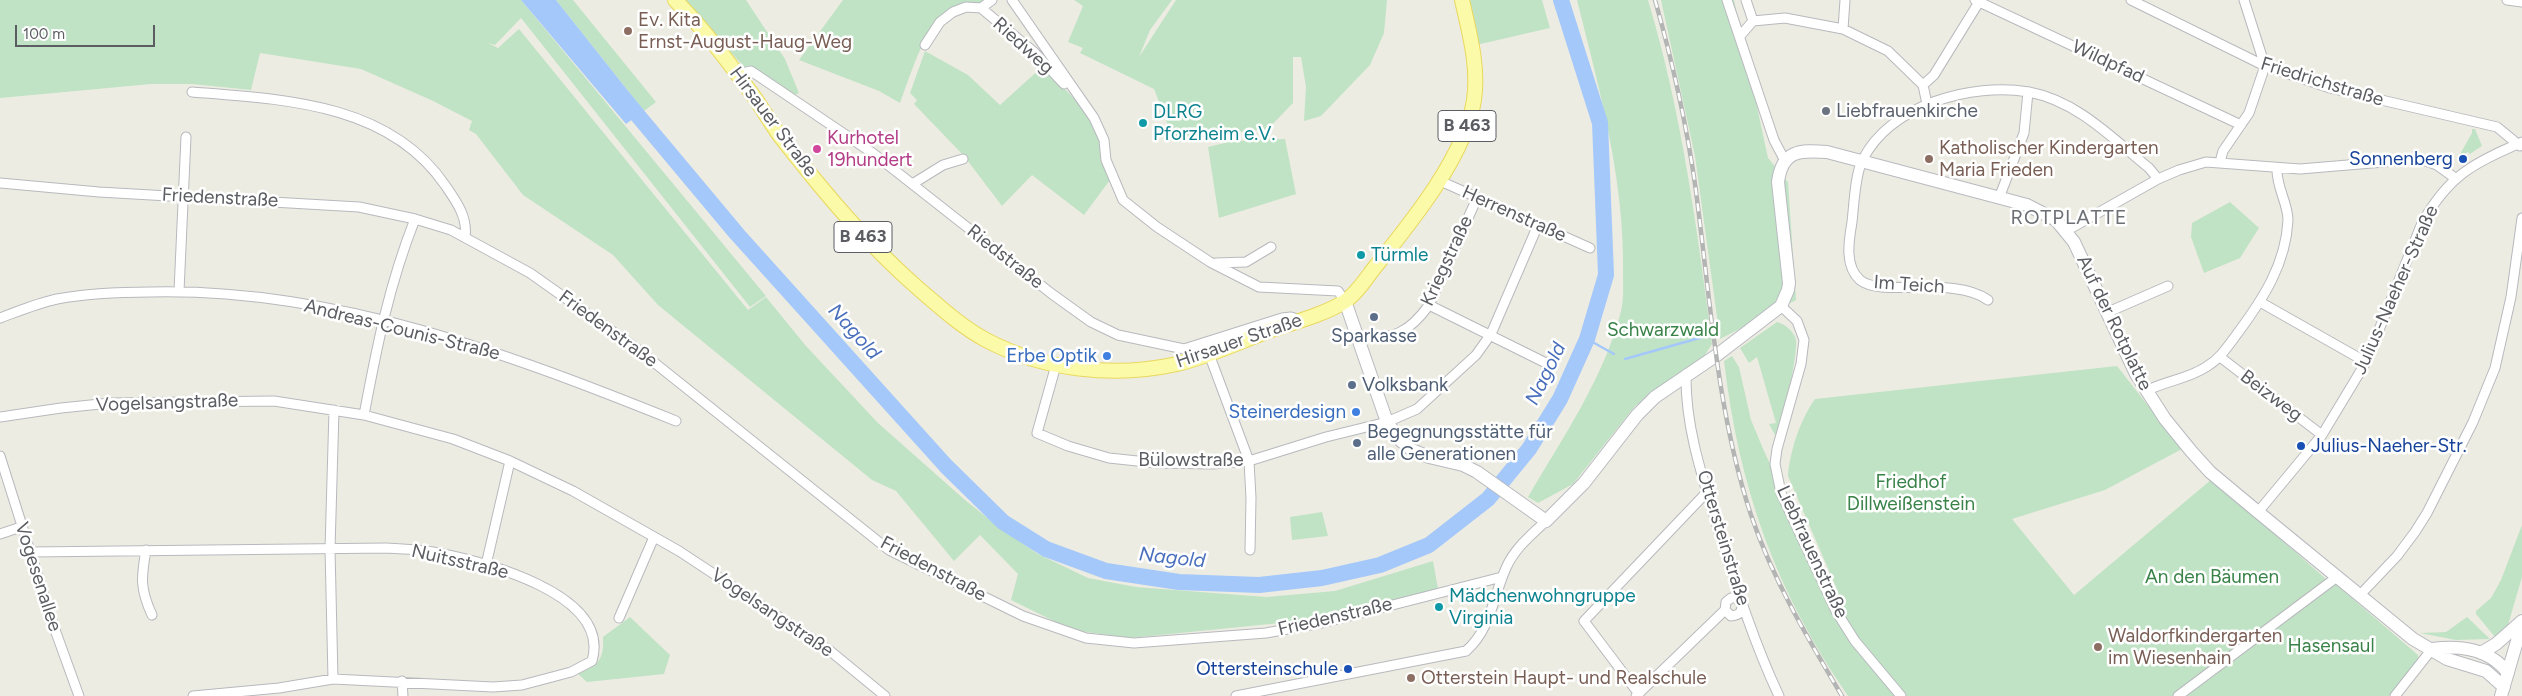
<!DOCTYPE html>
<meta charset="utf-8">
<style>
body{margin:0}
#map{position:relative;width:2522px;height:696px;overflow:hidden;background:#edece2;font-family:Figtree,sans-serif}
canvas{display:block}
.scale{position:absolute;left:15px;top:25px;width:140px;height:22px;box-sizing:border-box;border:2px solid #5b5d62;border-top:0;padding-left:6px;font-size:15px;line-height:18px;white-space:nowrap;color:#5b5d62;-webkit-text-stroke:4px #fff;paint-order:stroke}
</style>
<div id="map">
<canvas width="2522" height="696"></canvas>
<div class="scale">100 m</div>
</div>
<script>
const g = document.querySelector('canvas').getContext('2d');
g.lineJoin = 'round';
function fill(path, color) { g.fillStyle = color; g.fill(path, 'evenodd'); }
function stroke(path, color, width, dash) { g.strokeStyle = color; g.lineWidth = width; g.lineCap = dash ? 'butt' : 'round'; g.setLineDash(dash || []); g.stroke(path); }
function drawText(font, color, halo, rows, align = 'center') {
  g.font = font + ' Figtree,sans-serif'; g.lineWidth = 5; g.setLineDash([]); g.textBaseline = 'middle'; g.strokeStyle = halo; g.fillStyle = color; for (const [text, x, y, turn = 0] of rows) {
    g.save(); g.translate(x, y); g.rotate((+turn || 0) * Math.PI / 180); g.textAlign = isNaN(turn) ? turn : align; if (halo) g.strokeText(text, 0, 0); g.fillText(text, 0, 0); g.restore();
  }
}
fill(new Path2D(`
 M0,0H521L766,296L750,307L521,18L495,45L488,43L498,48L519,29L748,310L766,297L806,346L878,423L965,500L1000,528L1038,554L1088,578L1136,587L1266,597L1335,591L1433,561L1438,589L1320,619L1130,638L1072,630L1011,600L1018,574L980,535L954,561L896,491L872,480L658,305L613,255L523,195L476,134L469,130L472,121L431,100L361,69L260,53L251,90L192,84H151L0,98Z
 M556,0H573L656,102L644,111Z
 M683,0H746L785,59L799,93L794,95L745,68Z
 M843,0H987C975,8 960,2 947,11C924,27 910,77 900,103L879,91L799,60Z
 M1074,0H1172L1150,30L1139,57L1176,0H1387L1384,33L1370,65L1321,116L1304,121L1306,87L1301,57H1293V103L1268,129L1226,133L1175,143L1154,89L1080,53L1083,48L1068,42L1083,6Z
 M1466,0H1542L1550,28L1476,45Z
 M1577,0H1648C1682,113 1697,228 1712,344L1703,358L1635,406L1573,484L1538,503L1528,497C1563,437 1604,378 1621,311C1624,299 1623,285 1623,273C1625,181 1599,88 1577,0Z
 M1661,0H1734L1768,158L1788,182L1796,300L1720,339L1695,156Z
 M925,51L968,75L1000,105L1043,66L1082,107L1095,128L1110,180L1084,215L1032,175L1002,206L964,156L914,104L917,100L910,93Z
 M2472,129H2475L2482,146L2470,154L2468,152L2459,156L2472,133Z
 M1285,139L1296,194L1219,218L1208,147L1233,141Z
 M2230,202L2259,228L2240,258L2204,273L2191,237L2192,223Z
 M1777,322C1785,324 1794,331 1796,340C1798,353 1783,427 1775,435L1769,424L1776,423L1757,357L1749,363L1740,348Z
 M1732,356L1739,367L1751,420L1764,451L1828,588L1839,594L1788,476C1790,451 1800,420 1815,399L2117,366L2182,449L2105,490L2012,519L2074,595L2212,479L2326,579V583L2175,696H1848C1775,590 1739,488 1724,361Z
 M1322,512L1328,536L1292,540L1290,517Z
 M2522,525V577L2508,625L2495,637L2476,614V611L2491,598L2501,580Z
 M2333,582L2418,655V661L2391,696H2180Z
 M630,617L670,655L664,674L587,682L578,674C599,664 604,660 603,637Z
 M2467,617L2490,639L2456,640L2420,633L2446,632Z`), '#c0e3c5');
fill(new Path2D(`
 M521,0H556L644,111L626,124Z`), '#a5c8fa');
stroke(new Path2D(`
 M1587,339L1614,354
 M1625,359L1703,337`), '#a5c8fa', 2.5);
stroke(new Path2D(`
 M624,99L737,234L946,466L1003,522L1046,549L1106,571L1179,582L1259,585L1322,578L1380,565L1429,545L1488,499L1529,449L1560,399L1587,339L1606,275L1600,123L1561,0`), '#a5c8fa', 16);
const street = new Path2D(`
 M1012,0L1094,118L1104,140L1106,160L1123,200L1157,227L1210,262L1259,287L1338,291L1345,301
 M1727,0L1774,140L1785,161
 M1746,0L1753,21
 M1975,0L2241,125
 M2131,0L2265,66L2330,88L2497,127L2520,146
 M2507,0L2522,2
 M981,8L992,0
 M1753,21L1785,18L1843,29L1888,51L1923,85L1927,104
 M1843,29L1845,0
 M1740,36L1753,21
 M925,45L940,22L953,12L966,7L981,8L1034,52L1064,84
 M738,74L751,71L874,154L1052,294L1091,322L1118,335L1184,349L1282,318L1291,317L1301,320
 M1923,85L1934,75L1979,2
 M192,92C283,99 389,103 445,185C456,201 468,217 465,237
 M2220,162L2223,151L2249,113L2265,66L2244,0
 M1438,180L1590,248
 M0,183L99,192L359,207L415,219L451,230L530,273L636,348L889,550L1023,616L1086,638L1134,643L1266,633L1326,622L1502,577
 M914,183L943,165L963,159
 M1999,198L2024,133L2028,92
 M2066,231L2158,179L2179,170L2206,162L2300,169L2420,159L2437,165L2455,178
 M1216,263L1246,262L1271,247
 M179,291L186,137
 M1988,300C1953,275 1882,298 1860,280C1844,266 1849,240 1852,222C1854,205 1855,173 1863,159C1891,105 1971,82 2029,92C2077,101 2112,138 2149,168L2158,179
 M2260,302L2366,362
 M1429,305L1552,366
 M1781,306L1797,321L1804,340L1801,364L1777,449L1775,464L1781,493L1836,611L1855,641L1901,696
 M2106,313L2168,286
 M0,318C19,311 38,303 57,299C89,293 120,292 151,292C335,288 509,354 676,421
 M1359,338C1393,340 1410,332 1429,305L1477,198
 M1209,354L1249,461L1251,498L1250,550
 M2220,357L2322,435
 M1056,365L1037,433L1068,446L1109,458L1156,463L1213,464L1249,461L1326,437L1387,422L1417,409L1476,355L1491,334L1538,225
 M1686,374C1685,430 1705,485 1721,538C1738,592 1755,645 1779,696
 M2146,391C2165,381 2188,379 2206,367C2220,359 2228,346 2237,334C2263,299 2286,264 2288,220C2288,203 2276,187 2277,168
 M364,415C377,346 389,285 415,219
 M0,417L61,408L110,403L274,401L364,415L453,439L510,461L573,491L679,551L829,650L885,696
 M0,456L54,627L79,696
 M2258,512L2322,435L2366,362L2422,223C2450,174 2473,164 2522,142
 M0,534L21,527
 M146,550C141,578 140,589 152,615
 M30,552L387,548C402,549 418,549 433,552C481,561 612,593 592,661L571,672L522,685L493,687L333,679L279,688L193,696
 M486,565L510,461
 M2359,596L2397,556L2415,532L2427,513L2473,422L2495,368L2511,297L2522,218
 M619,618L654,537
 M333,679L330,549L334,410
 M402,681L403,696
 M1639,694L1584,621L1707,492
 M1236,696L1466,651C1491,629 1493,597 1506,568C1514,549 1531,535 1546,521
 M1636,696L1725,610L1726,602L1731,598H1736L1742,604C1742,612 1740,615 1731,616L1725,610
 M2178,696L2337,577
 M2395,696L2432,649`);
const secondary = new Path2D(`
 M1345,301L1387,422L1400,440L1412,450L1429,457L1463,465L1477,472L1546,521L1584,483L1637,415L1655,397L1717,355L1781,306L1788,290L1789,283L1778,182C1782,150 1800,150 1827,152L2027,205L2056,220L2074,242L2136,374L2165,419L2191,451L2210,472L2258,512L2413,639L2447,659L2486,671L2504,687
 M2432,649C2460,645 2490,649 2508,673
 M2481,653L2496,644L2522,621
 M2501,696L2522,624`);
const primary = new Path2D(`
 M675,0C706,31 732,66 757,101C765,113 772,125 780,136C823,191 867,244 920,290C941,308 962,327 986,340C1043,370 1114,378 1177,364C1207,357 1237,343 1266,332C1291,323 1321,316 1344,302C1358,293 1368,275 1379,262C1413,220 1466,154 1474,100C1479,66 1469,32 1462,0`);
stroke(street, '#b8b9be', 11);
stroke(secondary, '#b8bac0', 14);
stroke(primary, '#e9d85e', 16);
stroke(street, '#fff', 9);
stroke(secondary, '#fff', 12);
stroke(primary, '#fafaa9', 14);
const rail = new Path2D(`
 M1655,0C1672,60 1686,122 1695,184C1710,294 1716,409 1751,515C1773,580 1807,637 1842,696`);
stroke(rail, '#b3b4b4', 4.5);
stroke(rail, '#fff', 2.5, [8]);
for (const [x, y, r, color] of [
 [628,31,5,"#8d6e63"],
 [1826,111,5,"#6b7280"],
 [1143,123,5,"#0f9aa8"],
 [817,149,5,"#d1479c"],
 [1929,159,5,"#8d6e63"],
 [2463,159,5,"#1a4fb4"],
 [1361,255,5,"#0f9aa8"],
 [1374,317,5,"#5c6f8a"],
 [1107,356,5,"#3f7fe0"],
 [1352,385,5,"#5c6f8a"],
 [1356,412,5,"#3f7fe0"],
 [1357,443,5,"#5c6f8a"],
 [2301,446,5,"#1a4fb4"],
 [1439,607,5,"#0f9aa8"],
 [2098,647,5,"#8d6e63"],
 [1348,669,5,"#1a4fb4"],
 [1411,678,5,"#8d6e63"]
]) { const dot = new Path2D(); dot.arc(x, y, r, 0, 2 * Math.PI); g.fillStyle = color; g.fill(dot); stroke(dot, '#fff', 2); }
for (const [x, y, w] of [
 [1467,126,58],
 [863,237,58]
]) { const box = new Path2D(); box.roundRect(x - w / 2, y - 15.5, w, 31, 4); g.fillStyle = '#fff'; g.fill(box); stroke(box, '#5b5d62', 1); }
drawText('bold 18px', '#5b5d62', null, [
 ["B 463",1467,126],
 ["B 463",863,237]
]);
drawText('19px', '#785e54', '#fff', [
 ["Ev. Kita",638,20],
 ["Ernst-August-Haug-Weg",638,42],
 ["Katholischer Kindergarten",1939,148],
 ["Maria Frieden",1939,170],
 ["Waldorfkindergarten",2108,636],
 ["im Wiesenhain",2108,658],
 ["Otterstein Haupt- und Realschule",1421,678]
], 'left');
drawText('19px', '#5b5d62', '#fff', [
 ["Riedweg",1023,46,42],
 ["Wildpfad",2108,62,25],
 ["Friedrichstraße",2322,82,17],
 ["Hirsauer Straße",773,122,53],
 ["Friedenstraße",220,198,3],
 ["Herrenstraße",1514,214,24],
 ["Riedstraße",1005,257,38],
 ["Kriegstraße",1447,261,-65],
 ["Im Teich",1909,285,4],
 ["Julius-Naeher-Straße",2396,290,-66],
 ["Auf der Rotplatte",2114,323,64],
 ["Friedenstraße",608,329,36],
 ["Andreas-Counis-Straße",402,330,14],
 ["Hirsauer Straße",1239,341,-19],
 ["Beizweg",2271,396,37],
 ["Vogelsangstraße",167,403,-2],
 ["Bülowstraße",1191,460],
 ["Ottersteinstraße",1723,538,73],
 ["Liebfrauenstraße",1812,552,65],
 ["Nuitsstraße",460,562,13],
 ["Friedenstraße",933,569,28],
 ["Vogesenallee",38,577,72],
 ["Vogelsangstraße",772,613,34],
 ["Friedenstraße",1335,617,-13]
]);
drawText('19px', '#5b616d', '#fff', [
 ["Liebfrauenkirche",1836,111]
], 'left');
drawText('19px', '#0d838f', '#fff', [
 ["DLRG",1153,112],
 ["Pforzheim e.V.",1153,134],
 ["Türmle",1371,255],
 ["Mädchenwohngruppe",1449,596],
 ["Virginia",1449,618]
], 'left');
drawText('19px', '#b23c85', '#fff', [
 ["Kurhotel",827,138],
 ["19hundert",827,160]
], 'left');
drawText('19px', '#164399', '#fff', [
 ["Sonnenberg",2453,159],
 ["Julius-Naeher-Str.",2311,446,"left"],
 ["Ottersteinschule",1338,669]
], 'right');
drawText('19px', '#398248', '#fff', [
 ["Schwarzwald",1663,330],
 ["Friedhof",1911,482],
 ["Dillweißenstein",1911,504],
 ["An den Bäumen",2212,577],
 ["Hasensaul",2331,646]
]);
drawText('19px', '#4e5e75', '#fff', [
 ["Sparkasse",1374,336,"center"],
 ["Volksbank",1362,385],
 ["Begegnungsstätte für",1367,432],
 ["alle Generationen",1367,454]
], 'left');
drawText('19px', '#366cbe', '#fff', [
 ["Erbe Optik",1097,356],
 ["Steinerdesign",1346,412]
], 'right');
g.letterSpacing = '1px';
drawText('20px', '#6c6f74', '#fff', [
 ["ROTPLATTE",2069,218]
]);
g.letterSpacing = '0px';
drawText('italic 20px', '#496fbc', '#fff', [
 ["Nagold",854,332,48],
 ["Nagold",1546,374,-64],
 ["Nagold",1172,558,6]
]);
</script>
